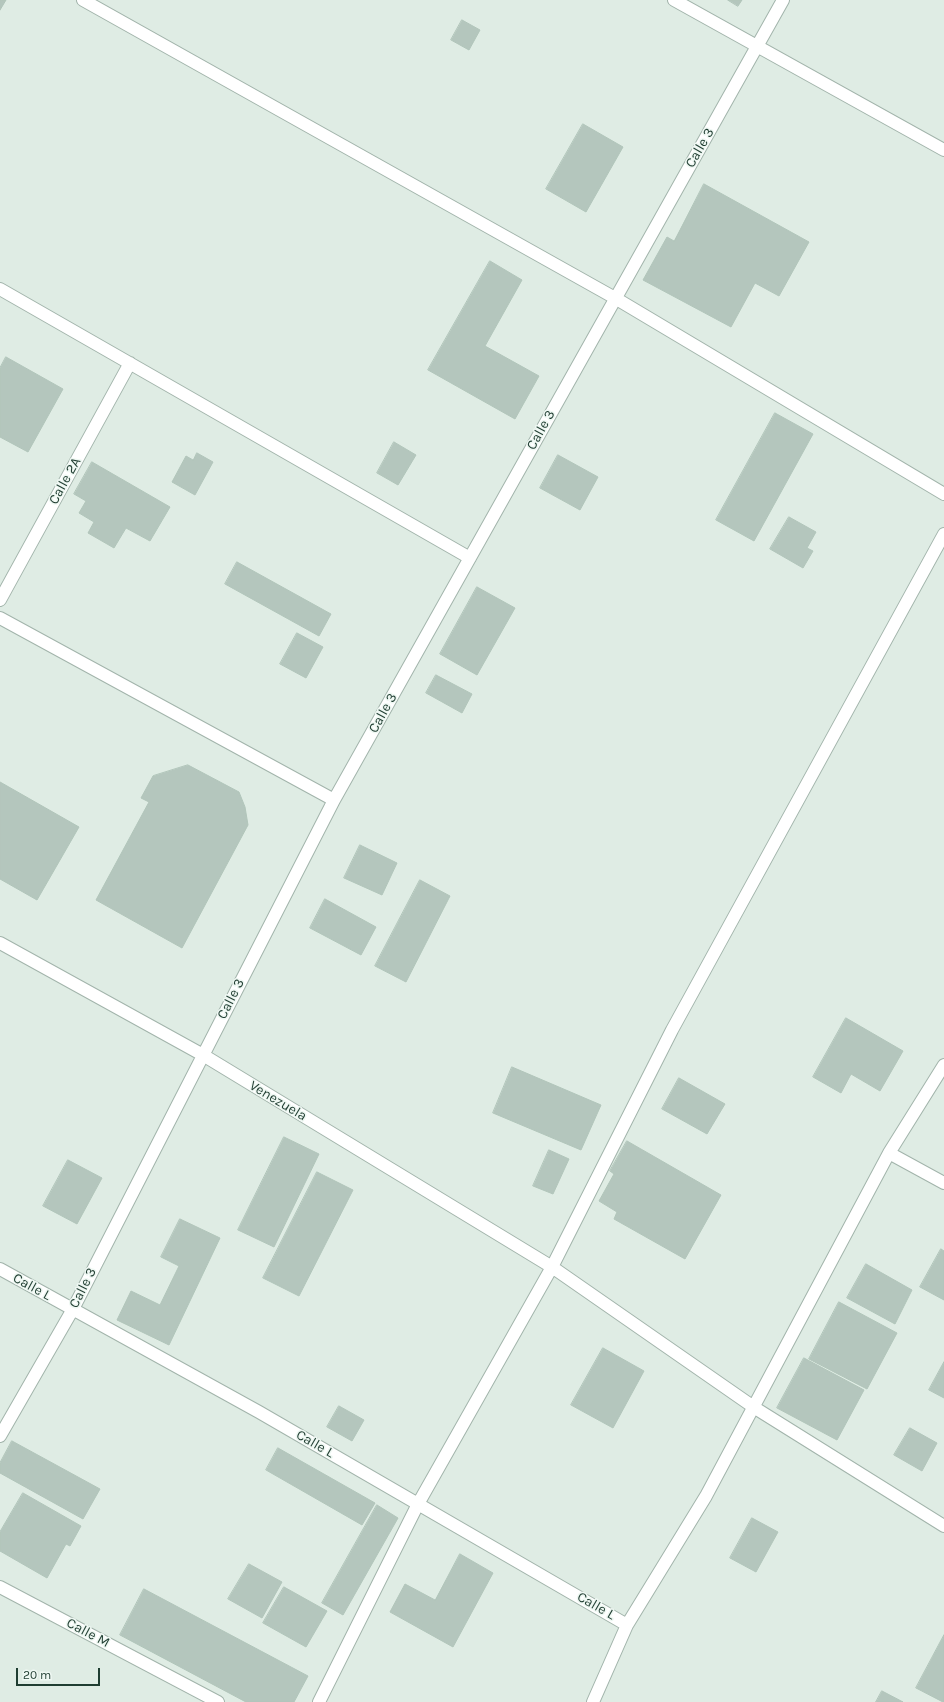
<!DOCTYPE html>
<style>
body{margin:0}
#map{position:relative;width:944px;height:1702px;overflow:hidden;background:#dfece4;font-family:Karla,sans-serif}
canvas{display:block}
.scale{position:absolute;left:16px;top:1668px;width:84px;height:18px;box-sizing:border-box;border:2px solid #1f3d31;border-top:0;padding-left:5px;font-size:12px;line-height:14px;white-space:nowrap;color:#1f3d31;-webkit-text-stroke:3px #eff8f3;paint-order:stroke}
</style>
<div id="map">
<canvas width="944" height="1702"></canvas>
<div class="scale">20 m</div>
</div>
<script>
const g = document.querySelector('canvas').getContext('2d');
g.lineJoin = 'round';
function fill(path, color) { g.fillStyle = color; g.fill(path, 'evenodd'); }
function stroke(path, color, width, dash) { g.strokeStyle = color; g.lineWidth = width; g.lineCap = dash ? 'butt' : 'round'; g.setLineDash(dash || []); g.stroke(path); }
function drawText(font, color, halo, rows, align = 'center') {
  g.font = font + ' Karla,sans-serif'; g.lineWidth = 3; g.setLineDash([]); g.textBaseline = 'middle'; g.strokeStyle = halo; g.fillStyle = color; for (const [text, x, y, turn = 0] of rows) {
    g.save(); g.translate(x, y); g.rotate((+turn || 0) * Math.PI / 180); g.textAlign = isNaN(turn) ? turn : align; if (halo) g.strokeText(text, 0, 0); g.fillText(text, 0, 0); g.restore();
  }
}
const building = new Path2D(`
 M0,0H6L0,10Z
 M728,0H742L738,6Z
 M462,20L480,30L469,50L451,40Z
 M583,124L623,147L586,212L546,189Z
 M704,184L809,242L779,296L755,283L731,327L643,280L667,237L674,241Z
 M490,261L522,280L485,346L539,376L515,419L428,370Z
 M6,357L63,389L28,452L0,437V368Z
 M775,413L813,434L754,541L716,520Z
 M394,442L416,455L398,485L377,473Z
 M197,453L213,462L195,495L172,482L186,456L193,460Z
 M558,455L598,477L580,510L540,488Z
 M92,462L170,507L150,541L126,528L114,548L88,533L94,522L79,513L86,501L74,494Z
 M789,517L816,532L807,548L813,551L803,568L770,549Z
 M237,562L331,614L319,636L225,584Z
 M477,587L515,608L477,675L440,654Z
 M297,633L323,647L306,678L280,664Z
 M436,675L472,694L462,713L426,693Z
 M188,765L239,792L245,807L248,825L182,948L96,900L149,802L141,798L153,776Z
 M0,782L79,827L37,900L0,879Z
 M360,845L397,863L382,895L344,878Z
 M420,880L450,896L406,982L375,966Z
 M325,899L376,927L361,955L310,928Z
 M846,1018L903,1051L880,1091L851,1074L841,1093L813,1077Z
 M512,1067L601,1105L581,1150L493,1113Z
 M679,1078L725,1104L707,1134L662,1109Z
 M284,1137L319,1154L274,1247L238,1230Z
 M627,1141L721,1195L685,1259L614,1219L617,1212L599,1201L614,1174L610,1171Z
 M549,1150L569,1159L553,1194L533,1186Z
 M68,1160L102,1178L77,1224L43,1206Z
 M317,1172L353,1190L299,1296L263,1278Z
 M180,1219L220,1238L169,1345L117,1320L131,1291L160,1305L179,1266L161,1257Z
 M941,1249L944,1251V1300L920,1287Z
 M866,1264L912,1290L895,1324L847,1298Z
 M839,1302L897,1333L867,1389L809,1359Z
 M603,1348L644,1371L613,1428L571,1405Z
 M804,1358L864,1390L837,1440L777,1408Z
 M944,1362V1398L929,1390Z
 M339,1406L364,1420L352,1441L327,1427Z
 M910,1428L937,1443L922,1471L894,1455Z
 M12,1441L100,1489L83,1519L0,1473V1463Z
 M278,1448L375,1503L362,1525L266,1470Z
 M23,1493L81,1526L70,1546L66,1544L47,1578L0,1551V1532Z
 M377,1505L398,1518L343,1615L322,1603Z
 M752,1518L778,1532L756,1572L730,1558Z
 M460,1554L493,1573L453,1647L390,1612L405,1584L435,1600Z
 M249,1564L282,1582L262,1618L228,1599Z
 M284,1587L327,1611L306,1647L263,1623Z
 M144,1589L308,1676L294,1702H246L120,1635Z
 M944,1635V1702H943L916,1688Z
 M882,1691L903,1702H876Z`);
fill(building, '#b4c6bd');
stroke(building, '#b1c5ba', 1);
const minor = new Path2D(`
 M83,0L615,298L944,494
 M674,0L944,150
 M0,289L470,558
 M0,600L130,363
 M0,618L334,800
 M0,943L203,1055L552,1267L755,1408L944,1526
 M889,1153L944,1183
 M0,1269L259,1412L627,1625
 M0,1436L73,1309L334,800L783,0
 M0,1587L218,1702
 M319,1702L418,1504L552,1267L672,1030L944,534
 M593,1702L627,1625L706,1496L889,1153L944,1065`);
stroke(minor, '#a2b4ab', 14);
stroke(minor, '#fff', 12);
drawText('14px', '#1f3d31', '#eff8f3', [
 ["Calle 3",700,148,-60],
 ["Calle 3",541,430,-61],
 ["Calle 2A",65,481,-61],
 ["Calle 3",383,713,-61],
 ["Calle 3",231,999,-63],
 ["Venezuela",278,1101,31],
 ["Calle L",32,1287,29],
 ["Calle 3",83,1288,-63],
 ["Calle L",315,1444,30],
 ["Calle L",596,1606,30],
 ["Calle M",88,1633,28]
]);
</script>
